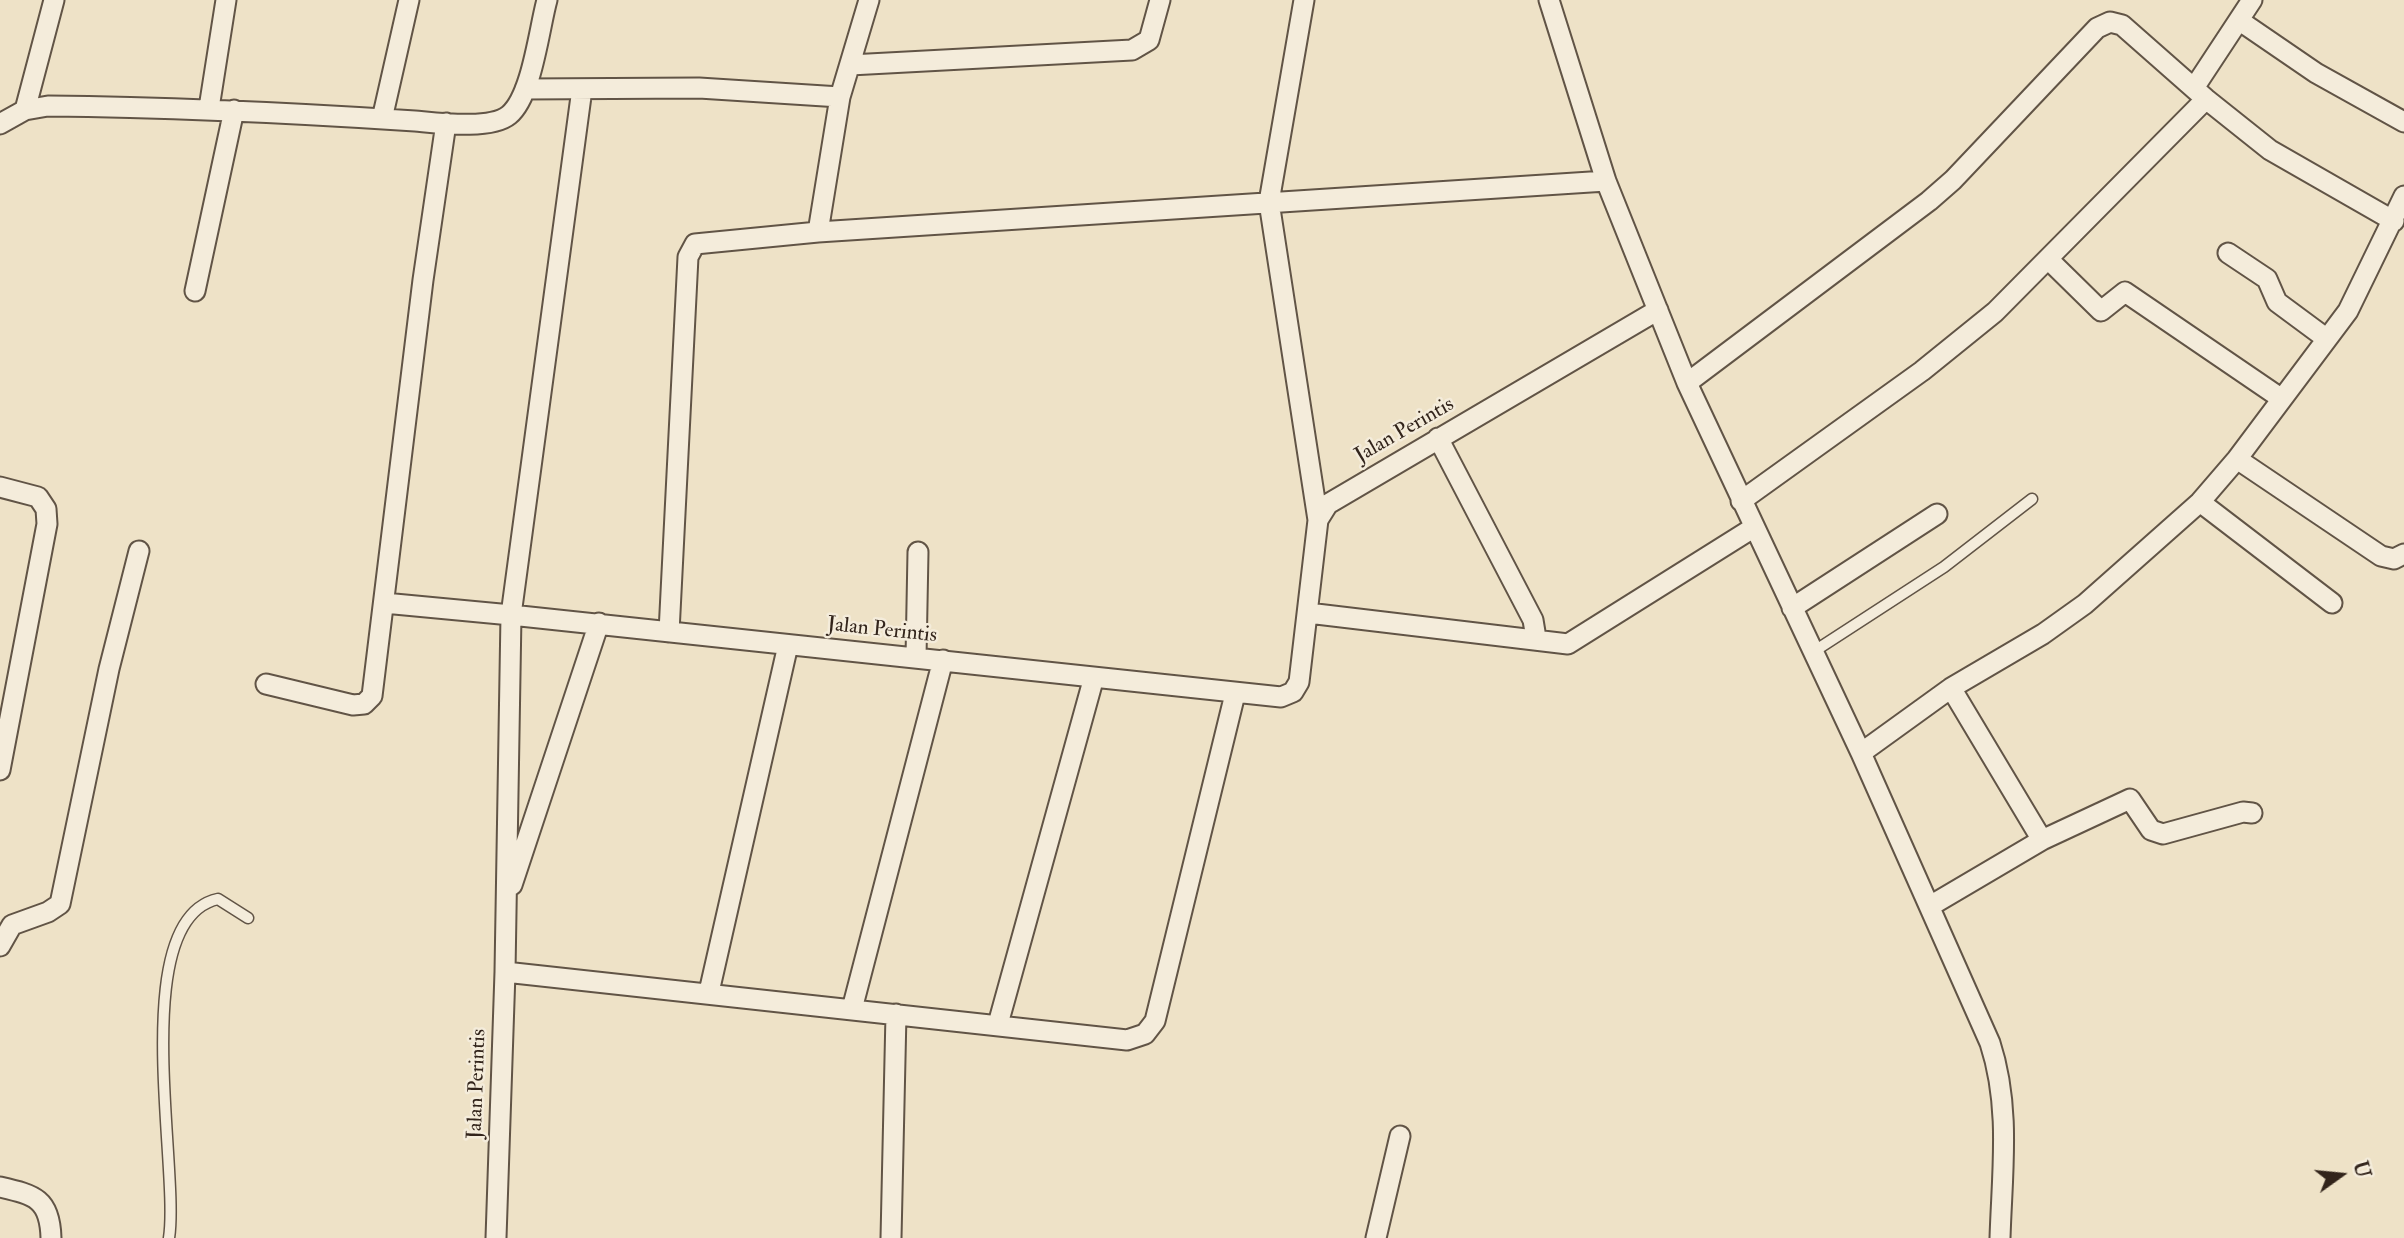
<!DOCTYPE html>
<style>
body{margin:0}
#map{position:relative;width:2404px;height:1238px;overflow:hidden;background:#eee2c7;font-family:"IM FELL Double Pica",serif}
canvas{display:block}
.north{position:absolute;left:2306px;top:1140px;width:70px;height:70px;-webkit-text-stroke:5px #f4ecdb;paint-order:stroke;rotate:75deg;font-size:19px;font-weight:700;line-height:28px;text-align:center;color:#32241b}
.north::after{content:'';display:block;margin:auto;width:24px;height:32px;background:#32241b;clip-path:polygon(50% 0,100% 100%,50% 72%,0 100%)}
</style>
<div id="map">
<canvas width="2404" height="1238"></canvas>
<div class="north">U</div>
</div>
<script>
const g = document.querySelector('canvas').getContext('2d');
g.lineJoin = 'round';
function stroke(path, color, width, dash) { g.strokeStyle = color; g.lineWidth = width; g.lineCap = dash ? 'butt' : 'round'; g.setLineDash(dash || []); g.stroke(path); }
function drawText(font, color, halo, rows, align = 'center') {
  g.font = font + ' "IM FELL Double Pica",serif'; g.lineWidth = 5; g.setLineDash([]); g.textBaseline = 'middle'; g.strokeStyle = halo; g.fillStyle = color; for (const [text, x, y, turn = 0] of rows) {
    g.save(); g.translate(x, y); g.rotate((+turn || 0) * Math.PI / 180); g.textAlign = isNaN(turn) ? turn : align; if (halo) g.strokeText(text, 0, 0); g.fillText(text, 0, 0); g.restore();
  }
}
const service = new Path2D(`
 M1813,652L1944,567L2032,499
 M169,1238C180,1168 126,919 218,899L248,918`);
const minor = new Path2D(`
 M1304,0L1269,202L1318,520
 M1549,0L1606,181L1687,383L1861,753L1990,1043C2011,1107 2002,1172 2000,1238
 M2240,21L2316,73L2404,122
 M850,65L1132,50L1149,40L1160,0
 M2194,88L2252,0
 M525,89L699,88L840,97
 M209,108L226,0
 M25,110L54,0
 M382,119L409,0
 M0,124L25,110L48,106C171,107 293,113 415,121C438,123 491,130 509,115C532,96 539,29 547,0
 M818,232L840,97L869,0
 M2228,253L2267,279L2277,302L2327,339
 M2048,259L2101,311L2125,292L2282,399
 M195,291L234,110
 M1687,383L1929,201L1953,180L2097,28L2110,22L2122,25L2206,99L2270,150L2394,221
 M1438,438L1533,620L1536,638
 M2237,459L2381,556L2394,559L2404,554
 M0,487L38,497L46,509L47,524L0,770
 M1741,501L1922,371L1995,312L2206,99
 M2200,502L2332,603
 M384,603L511,615L582,89
 M1792,608L1937,514
 M1308,613L1568,644L1753,528
 M669,632L688,257L695,244L818,232L1606,181
 M916,657L918,552
 M266,684L353,705L364,704L372,696L423,280L446,123
 M1951,688L2042,840
 M1861,753L1951,688L2043,634L2085,604L2200,502L2237,459L2348,311L2404,196
 M512,885L599,623
 M1930,906L2042,840L2130,799L2151,830L2163,834L2243,812L2252,813
 M0,946L12,925L48,912L60,904L109,669L139,551
 M505,972L1127,1040L1145,1034L1155,1021L1235,694
 M709,992L788,645
 M852,1009L943,660
 M998,1024L1094,677
 M0,1187C35,1195 50,1199 51,1238
 M496,1238L505,972L511,615L1281,697L1293,692L1299,682L1318,520L1328,504L1658,310
 M891,1238L896,1014
 M1376,1238L1400,1136`);
stroke(service, '#615446', 13);
stroke(minor, '#615446', 23);
stroke(service, '#f4ecdb', 10);
stroke(minor, '#f4ecdb', 19);
drawText('21px', '#32241b', '#f4ecdb', [
 ["Jalan Perintis",1405,431,-30],
 ["Jalan Perintis",882,631,6],
 ["Jalan Perintis",478,1084,-88]
]);
</script>
